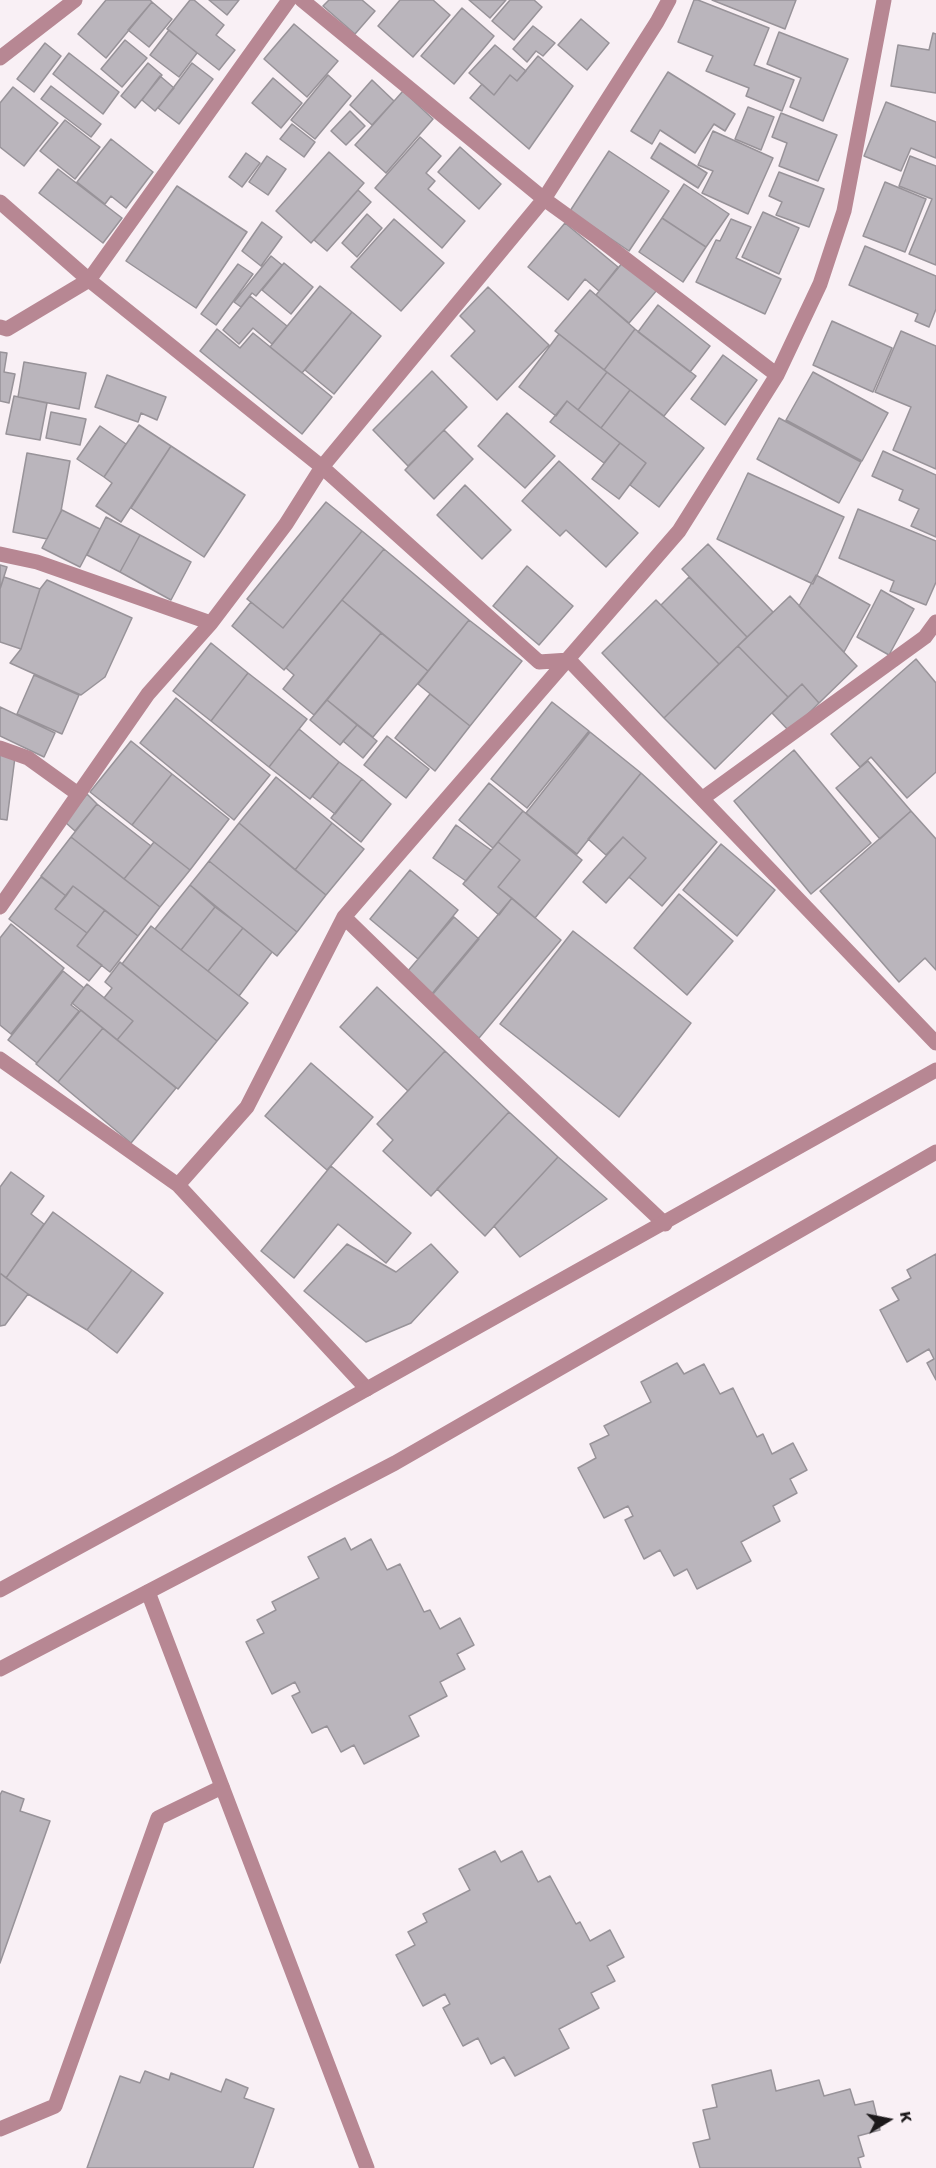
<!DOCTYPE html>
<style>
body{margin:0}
#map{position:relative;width:936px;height:2168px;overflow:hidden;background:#f9f0f5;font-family:"Work Sans",sans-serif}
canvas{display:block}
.north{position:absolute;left:858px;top:2090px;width:60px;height:60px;-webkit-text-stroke:4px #f9f0f5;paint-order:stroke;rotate:80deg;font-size:16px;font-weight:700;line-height:24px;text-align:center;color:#1c191b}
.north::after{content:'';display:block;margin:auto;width:21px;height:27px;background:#1c191b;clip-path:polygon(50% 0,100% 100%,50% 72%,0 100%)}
</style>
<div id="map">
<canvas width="936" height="2168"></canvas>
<div class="north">K</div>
</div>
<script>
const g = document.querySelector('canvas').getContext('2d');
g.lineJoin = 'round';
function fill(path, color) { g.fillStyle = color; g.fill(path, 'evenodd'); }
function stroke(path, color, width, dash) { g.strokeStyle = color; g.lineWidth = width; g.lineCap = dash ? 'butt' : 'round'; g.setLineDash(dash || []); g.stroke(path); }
const building = new Path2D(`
 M106,0H150L152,2L106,58L78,34Z
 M190,0H194L224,25L216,35L235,50L219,70L167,29Z
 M209,0H239L227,15Z
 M329,0H362L375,11L355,34L323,6Z
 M400,0H433L450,15L413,57L378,26Z
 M469,0H506L490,18Z
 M510,0H534L542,7L514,40L492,21Z
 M694,0H698L769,28L754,65L794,80L782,111L746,96L749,88L706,71L713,56L678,42Z
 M712,0H796L785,29Z
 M152,2L172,19L149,47L128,30Z
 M462,8L494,36L454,84L421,56Z
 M581,19L609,43L587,70L558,45Z
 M294,24L338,61L307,97L264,59Z
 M533,26L555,43L543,56L536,51L527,62L513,49Z
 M169,30L197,53L179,77L150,55Z
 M779,32L848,59L823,121L790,107L801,78L767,64Z
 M933,33L936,34V93L891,86L898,45L929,50Z
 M125,40L147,58L122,87L101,69Z
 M45,43L61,56L34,92L17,79Z
 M495,45L526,71L517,81L510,75L494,95L469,73Z
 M69,53L119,92L103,114L53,74Z
 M538,56L573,86L529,149L470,98L482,84L494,95L510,75L517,81Z
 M148,63L162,75L135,108L121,96Z
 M192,63L213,79L179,124L158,108Z
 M668,72L735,114L725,131L714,124L695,153L660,130L652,144L631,131Z
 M328,75L351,96L315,139L291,120Z
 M160,76L174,88L155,111L142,100Z
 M273,78L302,103L281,128L252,103Z
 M372,80L394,101L372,125L350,105Z
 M51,86L101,124L91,137L41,99Z
 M13,87L58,123L24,166L0,147V103Z
 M403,91L433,119L386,173L355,145Z
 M886,102L936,122V158L911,148L901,171L864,156Z
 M748,107L774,117L761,150L735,139Z
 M350,111L365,126L346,145L331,131Z
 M781,113L837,135L818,181L779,166L787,143L772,137Z
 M65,120L100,147L75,179L40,151Z
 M292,124L315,142L304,157L280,139Z
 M713,131L773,158L748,214L702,193L713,171L698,165Z
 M420,137L441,156L426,173L435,181L428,189L465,221L442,248L375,188Z
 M111,139L153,172L126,208L111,196L105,204L77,182Z
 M660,143L707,173L698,188L651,158Z
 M460,147L501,184L479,209L438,172Z
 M609,151L669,191L629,251L570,211Z
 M329,152L364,183L311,243L276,211Z
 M246,153L260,163L242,187L229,177Z
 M267,156L286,169L268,195L249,182Z
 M910,156L936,166V265L909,254L932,199L899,186Z
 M58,169L122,218L103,243L39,193Z
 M779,172L824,189L809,227L776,215L782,202L769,196Z
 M885,182L926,199L905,252L863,236Z
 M684,184L729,214L706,247L662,218Z
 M177,186L247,232L196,308L126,261Z
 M358,190L371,202L327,251L314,240Z
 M763,212L799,228L779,274L742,257Z
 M367,214L382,228L357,257L342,243Z
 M662,218L706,247L683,282L639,252Z
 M394,219L444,263L401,311L351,267Z
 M731,219L751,227L736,258L781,279L765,314L696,282L716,240L720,241Z
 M262,222L282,237L261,266L242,251Z
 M565,223L618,267L599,291L585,279L568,300L528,267Z
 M865,246L936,276V309L929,327L915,321L918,314L849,285Z
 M271,256L282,265L256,296L252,293L241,307L234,302Z
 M623,262L657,290L629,323L596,295Z
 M284,263L313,287L291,314L262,290Z
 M238,264L253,274L216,325L201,314Z
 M320,286L352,312L302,373L270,347Z
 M488,287L549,345L497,400L451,356L475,331L460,316Z
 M590,290L635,329L604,370L555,331Z
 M250,296L287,326L272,344L253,328L239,344L223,330Z
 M658,305L710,346L690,372L638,332Z
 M352,312L381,336L334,394L305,370Z
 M832,321L892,348L873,392L813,365Z
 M217,329L240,348L253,333L332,397L302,434L200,351Z
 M635,329L696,376L664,416L604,370Z
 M901,331L936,346V469L893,450L911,407L875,392Z
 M559,334L607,372L578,410L567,401L556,416L519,387Z
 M0,352L7,353L4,372L15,374L9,403L0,401Z
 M723,355L757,380L725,425L691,399Z
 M24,362L86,373L79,409L18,397Z
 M432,371L467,407L408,466L373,430Z
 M607,372L630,390L601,428L578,410Z
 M813,372L888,413L862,461L786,420Z
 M107,375L166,397L157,420L141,413L138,422L95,407Z
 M630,390L704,448L659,507L630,485L646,463L601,428Z
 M14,396L47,403L40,440L6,434Z
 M567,401L620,443L604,463L550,422Z
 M51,412L86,419L80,445L46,438Z
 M507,413L555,456L525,488L478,446Z
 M779,418L861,462L839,503L757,459Z
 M139,425L171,446L121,522L96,506L112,483L104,477Z
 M100,426L126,444L104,477L77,459Z
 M444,430L473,459L434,499L405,470Z
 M620,443L646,463L619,499L592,479Z
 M171,446L245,495L204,557L131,508Z
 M883,451L936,475V537L911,526L919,509L899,500L903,490L872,476Z
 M27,453L70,461L61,511L47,539L13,532Z
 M559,461L638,533L606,567L566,530L560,536L522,501Z
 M748,473L844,517L813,584L717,539Z
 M465,485L511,530L482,559L437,515Z
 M326,502L362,531L283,628L247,599Z
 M858,509L936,541V582L926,605L890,591L894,581L839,558Z
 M62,510L100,529L80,567L42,548Z
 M106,517L140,535L120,572L87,555Z
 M362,531L384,549L284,670L232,626L251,602L283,628Z
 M140,535L191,562L171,600L120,572Z
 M708,544L773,612L747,637L682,569Z
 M384,549L469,620L428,671L342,600Z
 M0,565L7,567L0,589Z
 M527,566L573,606L539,645L493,606Z
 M816,575L870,605L844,652L799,606Z
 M4,577L40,589L21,649L0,642V589Z
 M689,577L747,637L719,664L661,605Z
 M47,580L132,618L105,677L81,695L10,663L21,649L40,589Z
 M881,590L914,609L889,655L857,637Z
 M790,596L857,666L819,703L802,684L788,697L738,646Z
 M342,600L381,633L314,715L283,689L294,675L286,668Z
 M656,600L719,664L664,718L602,653Z
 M469,620L522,661L470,726L418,684Z
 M381,633L428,671L373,737L327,700Z
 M211,643L248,673L211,721L173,691Z
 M738,646L788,697L715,769L664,718Z
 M916,659L936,683V772L907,798L871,757L860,767L831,734Z
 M248,673L307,719L269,767L211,721Z
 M34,675L79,695L62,734L17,714Z
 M802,684L819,703L790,732L772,713Z
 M430,694L470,726L435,771L395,738Z
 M176,698L270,775L234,820L140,743Z
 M327,700L357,725L340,745L310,720Z
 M552,702L589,731L527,808L491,779Z
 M0,707L55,733L44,757L0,736Z
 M357,725L377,741L363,758L343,741Z
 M299,729L339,762L310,799L269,767Z
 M590,732L641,773L577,854L526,813Z
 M387,736L429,769L406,798L364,765Z
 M131,741L172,774L132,825L90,792Z
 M794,750L871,843L811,894L734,801Z
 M0,755L15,757L7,820L0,819Z
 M868,761L911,811L880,839L836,788Z
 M339,762L362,779L335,814L312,796Z
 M641,773L717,842L662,906L629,877L646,858L623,837L606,855L588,839Z
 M172,774L229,819L190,870L132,825Z
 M276,777L332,823L295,870L239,823Z
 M362,779L391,804L361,842L331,818Z
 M489,783L523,811L493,848L459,820Z
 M87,794L97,804L75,831L65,822Z
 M97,804L151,846L124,879L71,837Z
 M523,811L582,860L535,918L498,887L520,860L498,842Z
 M911,811L936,839V970L925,958L899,982L820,891Z
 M239,823L326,895L297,932L209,861Z
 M332,823L364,849L326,895L295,870Z
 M456,825L491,850L466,881L433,858Z
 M71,837L160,907L138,936L73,886L66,896L41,876Z
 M623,837L646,858L606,903L583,882Z
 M154,842L190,870L160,907L124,879Z
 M498,842L520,860L498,887L512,898L499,915L463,884Z
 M721,844L775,890L737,936L683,890Z
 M209,861L297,932L277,956L190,885Z
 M410,870L458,910L418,959L370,919Z
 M41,877L66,896L55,909L87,933L77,946L102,965L89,981L9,919Z
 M190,885L215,907L181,950L155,929Z
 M73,886L105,910L87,933L55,909Z
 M679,894L733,941L687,995L634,948Z
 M512,898L561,940L479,1038L430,996Z
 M215,907L243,928L208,971L181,950Z
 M105,910L138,936L110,972L77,946Z
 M454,917L479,939L433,994L407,972Z
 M11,924L64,968L11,1034L0,1025V938Z
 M151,926L248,1003L217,1041L122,964Z
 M243,928L272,952L239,996L208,971Z
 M573,931L691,1023L619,1117L500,1024Z
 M120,962L217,1041L178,1089L117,1040L133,1021L104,998L112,988L105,982Z
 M63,971L84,988L71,1005L79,1011L37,1063L8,1040Z
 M87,984L133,1021L117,1040L72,1003Z
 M377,987L445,1051L408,1091L340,1027Z
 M81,1010L103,1028L58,1082L36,1064Z
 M103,1028L176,1088L131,1143L58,1082Z
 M445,1051L509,1112L431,1196L383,1151L393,1140L377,1124Z
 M311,1063L373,1117L327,1170L265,1116Z
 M509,1112L558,1157L485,1236L437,1189Z
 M558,1157L607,1199L520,1257L494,1226Z
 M331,1166L411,1233L386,1263L338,1224L294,1278L261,1251Z
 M11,1172L44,1196L31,1214L44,1224L6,1278L0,1273V1187Z
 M53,1212L132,1270L87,1330L28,1294L6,1278Z
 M347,1244L396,1272L431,1244L458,1272L411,1323L366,1342L304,1291Z
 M936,1254V1380L927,1363L934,1359L929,1349L907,1362L880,1310L899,1300L892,1288L911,1278L907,1270Z
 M132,1270L163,1293L117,1353L87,1330Z
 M0,1273L28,1294L5,1325L0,1326Z
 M677,1363L684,1374L704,1364L720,1394L733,1388L757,1437L763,1434L772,1454L793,1443L807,1470L790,1479L797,1493L773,1506L780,1521L741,1542L751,1561L697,1589L687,1569L674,1576L660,1550L644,1559L625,1520L633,1516L628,1506L604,1518L578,1468L596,1458L590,1444L609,1435L604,1426L651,1402L641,1382Z
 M345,1538L351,1550L371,1539L387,1570L400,1564L424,1612L430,1610L440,1629L460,1618L474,1645L457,1654L465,1669L440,1682L447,1696L409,1716L419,1736L364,1764L354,1745L341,1752L327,1726L312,1733L292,1696L300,1692L295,1682L272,1694L246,1642L264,1633L257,1620L276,1610L272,1602L319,1578L308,1557Z
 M2,1791L24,1799L20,1811L50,1821L0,1963V1795Z
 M495,1851L501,1862L522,1851L538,1882L550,1876L576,1924L580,1922L590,1941L610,1930L624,1957L607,1966L615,1981L591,1993L599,2008L559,2029L569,2048L515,2076L504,2057L491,2064L478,2038L463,2046L443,2008L450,2004L445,1994L423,2006L396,1955L415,1945L408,1932L427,1922L423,1914L470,1890L459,1869Z
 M771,2070L776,2091L819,2080L824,2096L850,2089L855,2105L873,2101L880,2130L858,2136L864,2156L858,2158L861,2168H700L693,2143L710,2139L703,2110L717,2107L712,2085Z
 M145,2071L169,2080L171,2073L221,2092L226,2079L248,2088L244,2098L274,2109L253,2168H87L120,2076L140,2083Z`);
fill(building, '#bab5bc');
stroke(building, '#989399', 1.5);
stroke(new Path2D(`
 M0,2129L55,2106L158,1818L222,1787`), '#b78793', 15);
stroke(new Path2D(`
 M302,0L544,199L598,238L777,375
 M0,58L75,0
 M0,202L89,280L322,467L539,662L569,660L936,1043
 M0,327L7,329L89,280L289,0
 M0,554L37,562L211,623
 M0,748L28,758L78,794
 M703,798L925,637L936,622
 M0,907L148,694L211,623L286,524L322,467L544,199L657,22L669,0
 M344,917L491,1060L665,1224
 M0,1059L178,1185L367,1389
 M178,1185L247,1107L344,917L679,531L777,375L820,284L844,211L884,0
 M148,1592L367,2168`), '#b78793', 15);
stroke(new Path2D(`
 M0,1590L299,1427L936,1070
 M0,1669L395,1463L936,1152`), '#b78793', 15);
</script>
